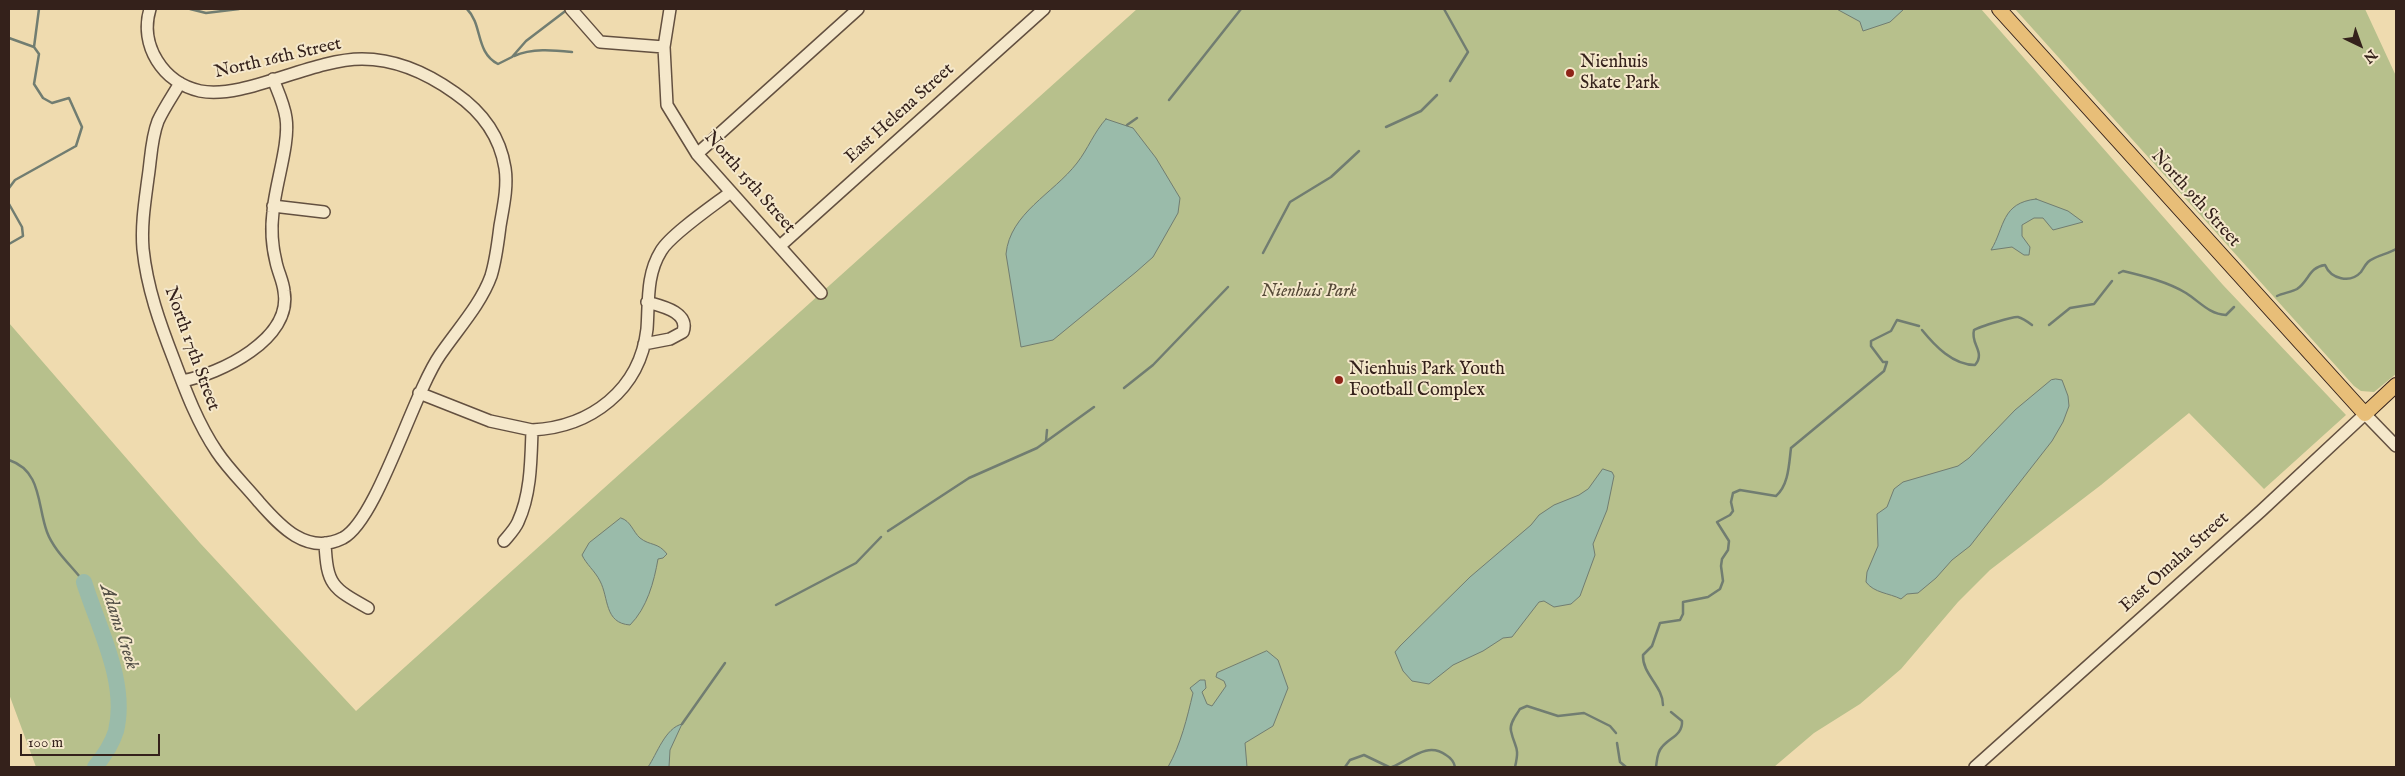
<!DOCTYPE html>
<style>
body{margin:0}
#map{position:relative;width:2405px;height:776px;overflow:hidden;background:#efdbaf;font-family:"IM FELL English",serif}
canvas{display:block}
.frame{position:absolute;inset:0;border:10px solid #34211b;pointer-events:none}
.north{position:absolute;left:2335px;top:20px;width:50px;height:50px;-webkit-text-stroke:4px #f5e8cb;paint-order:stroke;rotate:138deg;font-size:14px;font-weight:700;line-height:20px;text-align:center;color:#34211b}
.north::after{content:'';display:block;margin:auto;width:18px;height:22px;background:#34211b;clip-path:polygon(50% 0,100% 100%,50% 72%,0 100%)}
.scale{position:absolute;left:20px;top:734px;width:140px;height:22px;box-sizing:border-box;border:2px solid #34211b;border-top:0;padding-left:6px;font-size:15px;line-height:18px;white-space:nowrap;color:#34211b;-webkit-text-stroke:4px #f5e8cb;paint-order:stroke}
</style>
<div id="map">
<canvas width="2405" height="776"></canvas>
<div class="frame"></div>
<div class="north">N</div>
<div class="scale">100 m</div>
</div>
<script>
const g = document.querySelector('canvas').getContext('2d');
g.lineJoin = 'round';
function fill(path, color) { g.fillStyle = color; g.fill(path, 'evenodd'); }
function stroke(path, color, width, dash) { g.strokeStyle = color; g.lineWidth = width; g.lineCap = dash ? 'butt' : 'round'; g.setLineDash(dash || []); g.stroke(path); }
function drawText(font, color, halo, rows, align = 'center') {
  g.font = font + ' "IM FELL English",serif'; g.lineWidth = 4; g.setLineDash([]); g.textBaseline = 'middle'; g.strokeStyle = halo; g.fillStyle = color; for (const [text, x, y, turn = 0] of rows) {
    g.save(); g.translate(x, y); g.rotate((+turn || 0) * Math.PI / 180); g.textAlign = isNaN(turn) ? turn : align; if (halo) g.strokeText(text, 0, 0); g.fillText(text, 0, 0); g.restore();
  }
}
fill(new Path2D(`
 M1137,9H1981L2223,285L2346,415L2264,489L2189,413L2101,485L1990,570L1958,602L1901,669L1860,704L1814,733L1774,767H36L9,694V323L200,543L356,711Z
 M2015,9H2365L2396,76V374L2374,392L2361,391L2354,386Z`), '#b7c08c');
const water = new Path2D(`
 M1837,9H1904L1890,22L1863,31L1860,22Z
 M1106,119L1133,128L1156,158L1180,198L1178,213L1153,257L1136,272L1053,340L1021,347L1006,254C1010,213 1053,194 1077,163C1088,149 1094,132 1106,119Z
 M2036,199L2068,211L2083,222L2053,230L2043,218H2034L2022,225V236L2030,247L2029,255H2024L2012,247L1991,250C2005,227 2001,203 2036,199Z
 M2056,379L2062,380L2068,396L2069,406L2063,422L2052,441L1970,546L1952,560L1936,578L1918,593L1907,594L1901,599C1889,593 1874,593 1866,582L1867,572L1878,546L1877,514L1887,507L1894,489L1903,482L1958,466L1969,458L2015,410L2051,380Z
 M1603,469L1612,472L1614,476L1607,510L1593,544L1595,555L1580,596L1571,604L1554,607L1544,601L1539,602L1512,637L1503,638L1483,651L1453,665L1429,684L1412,681L1403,671L1395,652L1400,646L1470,577L1531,525L1539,515L1554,505L1579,495L1588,489Z
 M621,518C631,521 633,532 640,538C650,546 658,542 667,554L663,558L658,559C654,582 647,608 630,625C604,623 609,598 600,581C595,571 586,564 582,555L589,543Z
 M1267,651L1278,660L1288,688L1273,726L1245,743L1247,767H1168C1181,744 1187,718 1193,693L1190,688L1200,680H1205L1206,688L1202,692L1207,704L1212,706L1226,686L1224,681L1216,677L1217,673Z
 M682,724L670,750L669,767H648C657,754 665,728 682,724Z`);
fill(water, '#9abbaa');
stroke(water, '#717d71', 1);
stroke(new Path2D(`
 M190,9L206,13L239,9
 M467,9C483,25 475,52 498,64L512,57L526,41L568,9
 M1444,9L1468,52L1450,81
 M9,38L34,47L39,54L34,84L43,98L52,103L69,98L82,127L76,146L15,180L9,188
 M34,47L39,9
 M514,56C532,48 553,50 572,52
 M1169,100L1241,9
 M1127,125L1137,118
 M1386,127L1421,111L1437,95
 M9,204L22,227L23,236L9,244
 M1263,253L1290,202L1331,177L1359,151
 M2119,273L2123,271C2144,276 2168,282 2186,293C2200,302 2209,314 2226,315L2234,307
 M2277,296C2283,293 2292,292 2297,289C2309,281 2309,267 2325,265C2331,279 2350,284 2361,272C2363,269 2365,265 2368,262C2374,256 2388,254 2396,249
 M2049,325L2070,308L2094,304L2112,281
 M1922,330C1935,346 1953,365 1975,365C1986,352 1970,344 1974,330C1979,327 2014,316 2018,317C2022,318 2028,322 2032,325
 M1124,388L1153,365L1228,287
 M1046,441L1047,430
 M9,460C42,471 37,505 47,532C54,551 72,566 84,582
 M888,531L969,478L1037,448L1094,407
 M776,605L856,563L881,537
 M1663,705C1663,686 1642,674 1643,655L1652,646L1660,623L1680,620L1683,614V602L1708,597L1720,589L1723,581L1721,566L1722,559L1728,550L1729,541L1717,522L1730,515L1733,511L1731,502L1733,493L1740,490L1776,496C1789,485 1789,463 1791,448L1884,371L1887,362H1883L1871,346V341L1891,331L1897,320L1919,326
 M682,724L725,663
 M1617,743L1620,762L1626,767
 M1345,767L1350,760L1364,755L1389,767
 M1392,767C1410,760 1427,741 1446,755C1451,758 1454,762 1455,767
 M1515,767C1520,746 1515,749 1511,731C1509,724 1516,715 1520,709L1527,706L1558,716L1584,713L1610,726L1616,733
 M1656,767C1657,760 1657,752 1662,747C1669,738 1683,735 1682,721L1671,712`), '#717d71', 2.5);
stroke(new Path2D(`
 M84,582C98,627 128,682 116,731C112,744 104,756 95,767`), '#9abbaa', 16);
const minor = new Path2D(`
 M150,9C139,45 163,83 200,91C244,100 311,59 362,59C396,59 427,73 455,93C481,111 500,136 505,168C508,187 503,208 500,226C498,242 496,260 491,276C481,304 457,330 440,355C413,394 377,520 343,538C307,556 280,526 259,502C245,485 229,470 217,452C198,424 186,392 174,360C160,324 147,288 143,249C141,225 145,201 148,178C151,159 151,139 158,121C164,108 173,95 180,83
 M571,9L600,42L664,47
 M670,9L664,47L667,105L697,154L821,293
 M697,154L858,9
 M273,206L324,212
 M780,246L1044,9
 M644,344L670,339L683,332C690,312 661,306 647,302
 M182,381C220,374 293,339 284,291C283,281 278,272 276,262C272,246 271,228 273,212C275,185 290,143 286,118C284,104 278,92 273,79
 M419,393L490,421L532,430
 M504,541C509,535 515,529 518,522C531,494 531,460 532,430C591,427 640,390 647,329C649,302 646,275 661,251C670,235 714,205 731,192
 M325,543C327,585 332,588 368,608
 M1975,767L2261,511L2365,414L2396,446`);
const major = new Path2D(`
 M1999,9L2365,414L2396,385`);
stroke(minor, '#635040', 14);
stroke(major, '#34211b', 16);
stroke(minor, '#f5e8cb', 11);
stroke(major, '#e8be78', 14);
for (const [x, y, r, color] of [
 [1570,73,5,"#8f2418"],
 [1339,380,5,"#8f2418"]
]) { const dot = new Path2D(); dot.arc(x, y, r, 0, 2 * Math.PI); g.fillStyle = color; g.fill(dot); stroke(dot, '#f5e8cb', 2); }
drawText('18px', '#34211b', '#f5e8cb', [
 ["North 16th Street",278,59,-13],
 ["East Helena Street",900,114,-42],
 ["North 15th Street",749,183,49],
 ["North 9th Street",2195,199,48],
 ["North 17th Street",191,349,70],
 ["East Omaha Street",2175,563,-42]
]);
drawText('18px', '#34211b', '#f5e8cb', [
 ["Nienhuis",1580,63],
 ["Skate Park",1580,84],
 ["Nienhuis Park Youth",1349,370],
 ["Football Complex",1349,391]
], 'left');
drawText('italic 18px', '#554937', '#f5e8cb', [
 ["Nienhuis Park",1309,292]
]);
drawText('italic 19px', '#534f46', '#f5e8cb', [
 ["Adams Creek",118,627,72]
]);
</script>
